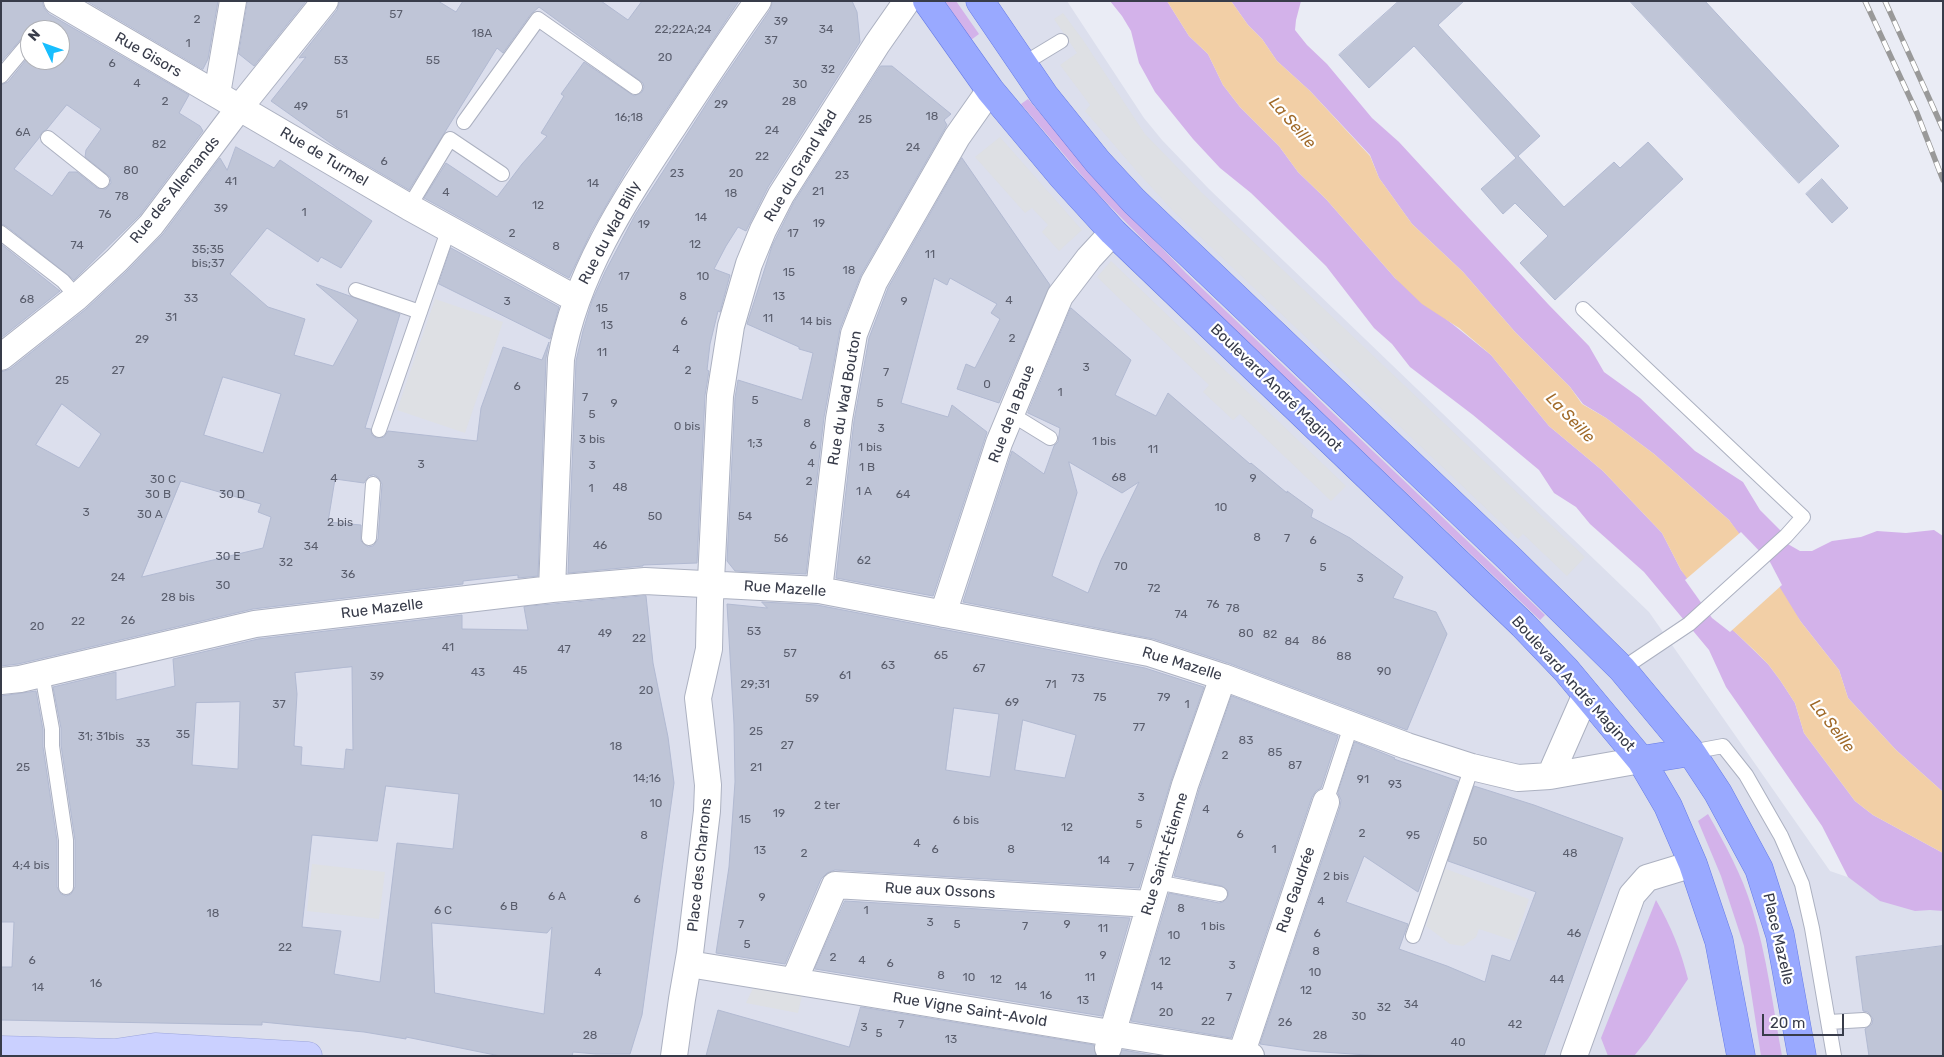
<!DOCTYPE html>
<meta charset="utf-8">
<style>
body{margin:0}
#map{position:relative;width:1944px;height:1057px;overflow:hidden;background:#eaecf5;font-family:Rubik,sans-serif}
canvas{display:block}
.frame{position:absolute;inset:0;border:2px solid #383c4a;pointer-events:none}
.north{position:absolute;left:20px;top:20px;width:50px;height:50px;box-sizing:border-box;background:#fff;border:1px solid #afb1b7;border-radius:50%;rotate:312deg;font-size:14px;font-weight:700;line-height:20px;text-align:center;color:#383c4a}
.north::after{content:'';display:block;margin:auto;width:18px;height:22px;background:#18befe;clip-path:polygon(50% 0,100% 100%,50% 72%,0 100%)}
.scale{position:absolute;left:1762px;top:1014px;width:82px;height:22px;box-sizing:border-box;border:2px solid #383c4a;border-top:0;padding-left:6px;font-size:15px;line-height:18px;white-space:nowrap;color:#383c4a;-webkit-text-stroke:4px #fff;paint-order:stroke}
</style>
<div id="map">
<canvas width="1944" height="1057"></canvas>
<div class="frame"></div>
<div class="north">N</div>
<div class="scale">20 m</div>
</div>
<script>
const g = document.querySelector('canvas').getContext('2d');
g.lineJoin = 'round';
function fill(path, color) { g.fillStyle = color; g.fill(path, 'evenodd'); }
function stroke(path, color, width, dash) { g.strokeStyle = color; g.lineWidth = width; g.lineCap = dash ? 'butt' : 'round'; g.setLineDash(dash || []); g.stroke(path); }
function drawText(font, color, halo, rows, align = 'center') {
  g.font = font + ' Rubik,sans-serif'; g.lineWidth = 4.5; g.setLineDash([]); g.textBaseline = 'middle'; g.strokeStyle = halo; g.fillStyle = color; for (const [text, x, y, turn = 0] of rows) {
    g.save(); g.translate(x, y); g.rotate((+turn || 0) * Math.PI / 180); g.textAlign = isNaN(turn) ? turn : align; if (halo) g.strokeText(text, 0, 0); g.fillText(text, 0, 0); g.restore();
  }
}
fill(new Path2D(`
 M1,1H1067L1144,118L1162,140L1209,189L1649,612L1830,871L1943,910V1056H1ZM30,30H60V60H30Z`), '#dcdfed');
fill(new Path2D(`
 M945,1H956L979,34L971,40Z
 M1110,1H1167L1189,36L1208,54L1223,85L1240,107L1279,146L1298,172L1326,199L1395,278L1491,355L1549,426L1603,471L1662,533L1681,570L1736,633L1768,664L1780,680L1795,703L1804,733L1855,801L1873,815L1943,853V911L1930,910L1915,911L1880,901L1848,877L1822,826L1740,707L1726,687L1709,650L1644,572L1590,524L1576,507L1554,493L1539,470L1473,415L1410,367L1392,344L1374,328L1326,266L1251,193L1220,168L1193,139L1155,92L1139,63L1131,31L1122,16Z
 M1231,1H1301L1296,20L1295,30L1307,45L1327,64L1372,118L1399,142L1548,304L1589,346L1604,372L1640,398L1695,451L1743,482L1760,510L1786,536V543L1800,551H1812L1832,541L1861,537L1877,531L1906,533L1934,530L1943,536V792L1896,750L1848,698L1839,670L1801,622L1729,520L1654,454L1606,418L1583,404L1570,387L1515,332L1463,272L1412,224L1379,178L1370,155L1310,91L1277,61L1262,39L1248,25Z
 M1028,99L1104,188L1186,273L1545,615L1540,620L1181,278L1095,191L1021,104Z
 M1708,814C1725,844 1742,875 1752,908C1767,956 1773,1007 1782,1056H1761L1744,946L1721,876L1698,821Z
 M1656,900C1671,926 1681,951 1688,979L1647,1040L1634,1056H1608L1601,1038Z`), '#d3b2ea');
fill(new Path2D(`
 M1063,13L1083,40L1145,134L1201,192L1585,557L1567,576L1523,534L1518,539L1173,211L1133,167L1085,111L1090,105L1060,65L1077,53L1054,19Z
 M1000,137L1082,230L1059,251L1042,232L1048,225L1032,208L1025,213L975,157Z
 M1111,261L1346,486L1331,501L1240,414L1233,420L1203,392L1209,385L1097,277Z
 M435,299L503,322L465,433L397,410Z
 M312,864L385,872L379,919L307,911Z
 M1443,868L1529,899L1515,941L1479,929L1476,937L1463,946L1450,944L1426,926Z
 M753,988L802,995L798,1013L746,1003Z`), '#dee0e4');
fill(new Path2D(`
 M1167,1H1231L1248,25L1262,39L1277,61L1310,91L1370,156L1379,178L1412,224L1463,272L1515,332L1570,387L1582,404L1606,418L1654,454L1729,520L1779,586L1801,622L1839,670L1848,698L1896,750L1943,792V853L1873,815L1855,801L1804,733L1795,703L1780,680L1768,664L1755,651L1736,633L1714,616L1681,570L1662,533L1603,471L1549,426L1491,355L1459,328L1422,304L1395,278L1326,199L1298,172L1279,146L1240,107L1223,85L1208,54L1189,36Z`), '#f2cfa6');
fill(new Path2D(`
 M1741,532L1770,562L1782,585L1730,632L1712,618L1685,580Z`), '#eaecf5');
const building = new Path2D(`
 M1,1H42L44,8L49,14L189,95L179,113L200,126L203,131L140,215L74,280L6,226L1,224V85L8,82L30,55V60H60V30H30V37H24L21,39L1,62ZM67,105L101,129L86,150L85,157L110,177L111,183L106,189L97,188L77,172H69L52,196L14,169L39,138L42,132L46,130Z
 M87,1H218L208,59L203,69Z
 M248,1H306L254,66L239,54Z
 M340,1H438L456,12L463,1H601L628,20L642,1H739L626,171L592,230L569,278L424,198L446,163L497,197L522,164L547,136L541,133L564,96L561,94L584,62L634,96L642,92L644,87L643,83L539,7L531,14L503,53L497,48L409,190L336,147L271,101L306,57L299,58L337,10Z
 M773,1H852L857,12L860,42L768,187L746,231L738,227L726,246L714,269L730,275L720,312L718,311L710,344L707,370L709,371L705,395L697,563L643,565V566L568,573L576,361L583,331L592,301L605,272L635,215L718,86L770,10Z
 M1399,1H1464L1438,25L1540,136L1518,156L1564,207L1614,162L1620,168L1648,142L1683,179L1555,300L1520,263L1548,236L1515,203L1503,214L1481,189L1516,158L1414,46L1369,88L1339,55Z
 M1630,1H1705L1839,146L1799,183Z
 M881,66H892L951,114L944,120L947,125L861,275L840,329L824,417L806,574L735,571L727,561L735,398L738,380L802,400L813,353L799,349V347L747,324L772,246L794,202Z
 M236,147L274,168L280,160L372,221L341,268L321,257L318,262L267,228L230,274L268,307L305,319L294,355L333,366L358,320L316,284L400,314L365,428L371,429L372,435L376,438L384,437L388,431L477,441L481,408L503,347L542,360L549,342L546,358L538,576L518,578V575L463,581V584L253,609L18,664L1,666V372L10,369L86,309L127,271L163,234L220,158L227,170ZM223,377L281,394L263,453L204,435ZM62,404L101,434L79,468L36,445ZM374,475L378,477L382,484L378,539L373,546L368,547L361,541V525L328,522L335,479L364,483L369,476ZM181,481L261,504L258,512L271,517L263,548L142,577Z
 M962,158L1050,285L999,403L957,389L966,364L975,368L1000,319L991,313L997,304L950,278L947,285L934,278L901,403L948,417L952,405L987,432L933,596L836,578L854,421L869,338L888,288Z
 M1822,179L1848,208L1832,223L1806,194Z
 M1,244L60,291L1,338Z
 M451,248L559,307L550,339L439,284Z
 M1071,308L1131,360L1115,395L1156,416L1168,393L1250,464L1251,463L1287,493V491L1313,510L1311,517L1350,538L1403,577L1393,598L1436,612L1447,634L1407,730L1228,663L1154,639L963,602L1012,451L1044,474L1054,446L1058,442L1060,428L1028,413ZM1069,462L1122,493L1139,482L1101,560L1088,593L1052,576L1077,493Z
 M646,596L653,663L668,737L674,783L642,1015L630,1054H596L573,1052L572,1056H500L406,1037V1039L364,1032L262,1022V1025L1,1020V967H12L14,922H1V696L36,691L43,730V747L57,841V887L61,894L66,896L71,894L75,887V840L61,745V728L53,687L116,672V700L175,686L173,659L258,639L462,615V629L528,630L524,607ZM352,667L353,750L346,749L344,769L301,765L302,747L294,746L297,694L295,673ZM240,702L238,769L192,765L196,703ZM386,786L459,794L453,849L397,843L380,982L334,974L341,931L302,927L312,835L377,841ZM432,923L547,933L552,927L544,1014L435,993Z
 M762,602L817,605L1145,668L1204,687L1171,781L1139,888L835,870L827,873L821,879L785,964L716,953L729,867L735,782L734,724L727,604L767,608ZM954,708L999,714L990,777L946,770ZM1023,720L1076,735L1065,778L1015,770Z
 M1232,696L1338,736L1321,788L1316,791L1312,797L1231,1038L1131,1021L1169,893L1219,903L1223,902L1228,896V891L1222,886L1174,876L1199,790Z
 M1355,742L1395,758L1394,759L1458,781L1418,892L1364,856L1346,902L1408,924L1399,949L1447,966L1485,982L1492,955L1510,961L1536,892L1448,861L1474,786L1534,805L1623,838L1544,1056H1382L1308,1051L1260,1044L1340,807L1341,800L1338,793Z
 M845,901L1130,918L1102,1016L815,969Z
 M1943,946V1056H1869L1865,1029L1872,1024L1873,1019L1868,1012L1863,1011L1856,957Z
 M861,1007L1094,1045L1096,1056H706L718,1010L849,1047Z
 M1123,1050L1157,1056H1120Z`);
fill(building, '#bfc5d7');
stroke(building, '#b2bad2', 1);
const lane = new Path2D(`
 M1023,64L1061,41
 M1,76L27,45
 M464,122L538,19L635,87
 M48,138L102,181
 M409,207L450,139L502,174
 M1,233L63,281L77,297
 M356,290L420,312
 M1583,309L1803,517L1786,536L1689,624L1622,669
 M1011,414L1050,438
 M379,430L449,228
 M369,538L373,484
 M42,674L52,729V746L66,840V887
 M1691,752L1723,746L1746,775L1781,836L1802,884L1812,928L1834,1056
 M1326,802L1351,726
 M1156,882L1220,894
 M1413,936L1472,767
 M1829,1022L1864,1020`);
const street = new Path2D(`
 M57,1L409,207L576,299
 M217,94L233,1
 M1,357L77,297L117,260L151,225L240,107L325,1
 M552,589L561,359C576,272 627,197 675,124C702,83 729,41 758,1
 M819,590L839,419L854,334L874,282L957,137L990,90
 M943,614L999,443L1060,296L1089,258L1113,232
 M1,681L20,679L255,624L552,589L645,581L819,590L1149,653L1223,677L1407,746L1472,767L1518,778L1550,776L1641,760
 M1550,776L1586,694
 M689,964L1251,1056
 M794,981L835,885L1150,904
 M1108,1048L1185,785L1223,677
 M1241,1055L1326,802
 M674,1056L682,999L690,953L707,811L708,785L698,698L709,649L710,601L720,396L731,326L749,264L763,230L781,195L877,44L907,1
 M1574,1056L1632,895L1647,878L1693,864`);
const secondary = new Path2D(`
 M1,1050L115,1053L155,1047L308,1056`);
const primary = new Path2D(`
 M927,1L990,90L1062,176L1113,232L1523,625L1566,670L1641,760L1668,806L1693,864L1719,941L1741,1056
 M980,1L1044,95L1098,162L1134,201L1511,560L1622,669L1691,752L1718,793L1759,869L1780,935L1802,1056
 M1641,760L1691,752`);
stroke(lane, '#acb1c1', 16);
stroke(street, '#acb1c1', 28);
stroke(secondary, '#9da6dc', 29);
stroke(primary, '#667ce7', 29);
stroke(lane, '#fff', 14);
stroke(street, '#fff', 26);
stroke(secondary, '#cad0ff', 28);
stroke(primary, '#99a9ff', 28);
const rail = new Path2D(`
 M1865,1L1917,113L1943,180
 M1885,1L1943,129`);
stroke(rail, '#999', 5.5);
stroke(rail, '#fff', 4, [11]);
drawText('12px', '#5a5e6d', null, [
 ["57",396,15],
 ["2",197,20],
 ["39",781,22],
 ["22;22A;24",683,30],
 ["34",826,30],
 ["18A",482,34],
 ["37",771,41],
 ["1",188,44],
 ["20",665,58],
 ["53",341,61],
 ["55",433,61],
 ["6",112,64],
 ["32",828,70],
 ["4",137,84],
 ["30",800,85],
 ["2",165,102],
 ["28",789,102],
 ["29",721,105],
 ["49",301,107],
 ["51",342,115],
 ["18",932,117],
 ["16;18",629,118],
 ["25",865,120],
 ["24",772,131],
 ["6A",23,133],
 ["82",159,145],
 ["24",913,148],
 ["22",762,157],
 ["6",384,162],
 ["80",131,171],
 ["23",677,174],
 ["20",736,174],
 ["23",842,176],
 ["41",231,182],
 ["14",593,184],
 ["21",818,192],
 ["4",446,193],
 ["18",731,194],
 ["78",122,197],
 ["12",538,206],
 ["39",221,209],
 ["1",304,213],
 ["76",105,215],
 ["14",701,218],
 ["19",819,224],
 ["19",644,225],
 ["2",512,234],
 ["17",793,234],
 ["12",695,245],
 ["74",77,246],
 ["8",556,247],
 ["35;35",208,250],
 ["bis;37",208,264],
 ["11",930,255],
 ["18",849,271],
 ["15",789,273],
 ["17",624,277],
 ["10",703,277],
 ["8",683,297],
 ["13",779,297],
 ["33",191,299],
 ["68",27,300],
 ["4",1009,301],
 ["3",507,302],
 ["9",904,302],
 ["15",602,309],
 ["31",171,318],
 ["11",768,319],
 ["6",684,322],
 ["14 bis",816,322],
 ["13",607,326],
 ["2",1012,339],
 ["29",142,340],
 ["4",676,350],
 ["11",602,353],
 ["3",1086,368],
 ["27",118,371],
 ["2",688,371],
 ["7",886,373],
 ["25",62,381],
 ["0",987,385],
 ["6",517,387],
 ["1",1060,393],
 ["7",585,398],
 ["5",755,401],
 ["9",614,404],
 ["5",880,404],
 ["5",592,415],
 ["8",807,424],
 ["0 bis",687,427],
 ["3",881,429],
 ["3 bis",592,440],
 ["1 bis",1104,442],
 ["1;3",755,444],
 ["6",813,446],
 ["1 bis",870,448],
 ["11",1153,450],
 ["4",811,464],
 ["3",421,465],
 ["3",592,466],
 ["1 B",867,468],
 ["68",1119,478],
 ["4",334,479],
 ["9",1253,479],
 ["30 C",163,480],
 ["2",809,482],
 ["48",620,488],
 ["1",591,489],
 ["1 A",864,492],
 ["30 B",158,495],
 ["30 D",232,495],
 ["64",903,495],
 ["10",1221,508],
 ["3",86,513],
 ["30 A",150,515],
 ["50",655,517],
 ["54",745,517],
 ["2 bis",340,523],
 ["8",1257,538],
 ["56",781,539],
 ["7",1287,539],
 ["6",1313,541],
 ["46",600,546],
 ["34",311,547],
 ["30 E",228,557],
 ["62",864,561],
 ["32",286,563],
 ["70",1121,567],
 ["5",1323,568],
 ["36",348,575],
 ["24",118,578],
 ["3",1360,579],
 ["30",223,586],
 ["72",1154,589],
 ["28 bis",178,598],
 ["76",1213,605],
 ["78",1233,609],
 ["74",1181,615],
 ["26",128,621],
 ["22",78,622],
 ["20",37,627],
 ["53",754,632],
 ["49",605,634],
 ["80",1246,634],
 ["82",1270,635],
 ["22",639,639],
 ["86",1319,641],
 ["84",1292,642],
 ["41",448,648],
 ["47",564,650],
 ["57",790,654],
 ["65",941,656],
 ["88",1344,657],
 ["63",888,666],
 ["67",979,669],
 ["45",520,671],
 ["90",1384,672],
 ["43",478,673],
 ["61",845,676],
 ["39",377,677],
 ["73",1078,679],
 ["29;31",755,685],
 ["71",1051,685],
 ["20",646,691],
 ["75",1100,698],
 ["79",1164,698],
 ["59",812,699],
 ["69",1012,703],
 ["37",279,705],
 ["1",1187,705],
 ["77",1139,728],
 ["25",756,732],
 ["35",183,735],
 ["31; 31bis",101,737],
 ["83",1246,741],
 ["33",143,744],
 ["27",787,746],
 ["18",616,747],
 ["85",1275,753],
 ["2",1225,756],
 ["87",1295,766],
 ["25",23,768],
 ["21",756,768],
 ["14;16",647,779],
 ["91",1363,780],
 ["93",1395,785],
 ["3",1141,798],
 ["10",656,804],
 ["2 ter",827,806],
 ["4",1206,810],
 ["19",779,814],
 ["15",745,820],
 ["6 bis",966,821],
 ["5",1139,825],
 ["12",1067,828],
 ["2",1362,834],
 ["6",1240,835],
 ["8",644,836],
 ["95",1413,836],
 ["50",1480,842],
 ["4",917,844],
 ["6",935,850],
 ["8",1011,850],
 ["1",1274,850],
 ["13",760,851],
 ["2",804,854],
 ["48",1570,854],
 ["14",1104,861],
 ["4;4 bis",31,866],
 ["7",1131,868],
 ["2 bis",1336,877],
 ["6 A",557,897],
 ["9",762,898],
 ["6",637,900],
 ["4",1321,902],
 ["6 B",509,907],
 ["8",1181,909],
 ["6 C",443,911],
 ["1",866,911],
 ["18",213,914],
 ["3",930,923],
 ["7",741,925],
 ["5",957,925],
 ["9",1067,925],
 ["7",1025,927],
 ["1 bis",1213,927],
 ["11",1103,929],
 ["6",1317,934],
 ["46",1574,934],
 ["10",1174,936],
 ["5",747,945],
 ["22",285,948],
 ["8",1316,952],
 ["9",1103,956],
 ["2",833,958],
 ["6",32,961],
 ["4",862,961],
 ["12",1165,962],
 ["6",890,964],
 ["3",1232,966],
 ["4",598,973],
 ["10",1315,973],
 ["8",941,976],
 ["10",969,978],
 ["11",1090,978],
 ["12",996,980],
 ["44",1557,980],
 ["16",96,984],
 ["14",1021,987],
 ["14",1157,987],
 ["14",38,988],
 ["12",1306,991],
 ["16",1046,996],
 ["7",1229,998],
 ["13",1083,1001],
 ["34",1411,1005],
 ["32",1384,1008],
 ["20",1166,1013],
 ["30",1359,1017],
 ["22",1208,1022],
 ["26",1285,1023],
 ["7",901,1025],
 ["42",1515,1025],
 ["3",864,1028],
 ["5",879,1034],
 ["28",590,1036],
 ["28",1320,1036],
 ["13",951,1040],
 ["40",1458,1043]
]);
drawText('15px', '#383c4a', '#fff', [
 ["Rue Gisors",148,55,30],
 ["Rue de Turmel",324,157,31],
 ["Rue du Grand Wad",801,166,-59],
 ["Rue des Allemands",175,190,-51],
 ["Rue du Wad Billy",610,233,-62],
 ["Boulevard André Maginot",1276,388,44],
 ["Rue du Wad Bouton",845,398,-80],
 ["Rue de la Baue",1012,414,-69],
 ["Rue Mazelle",785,589,4],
 ["Rue Mazelle",382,609,-7],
 ["Rue Mazelle",1182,664,17],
 ["Boulevard André Maginot",1573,684,48],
 ["Rue Saint-Étienne",1165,854,-73],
 ["Place des Charrons",700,865,-84],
 ["Rue Gaudrée",1296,890,-71],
 ["Rue aux Ossons",940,891,3],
 ["Place Mazelle",1778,939,77],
 ["Rue Vigne Saint-Avold",970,1010,9]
]);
drawText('italic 16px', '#a06a29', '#fff', [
 ["La Seille",1292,123,49],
 ["La Seille",1570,418,46],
 ["La Seille",1832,726,52]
]);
</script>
